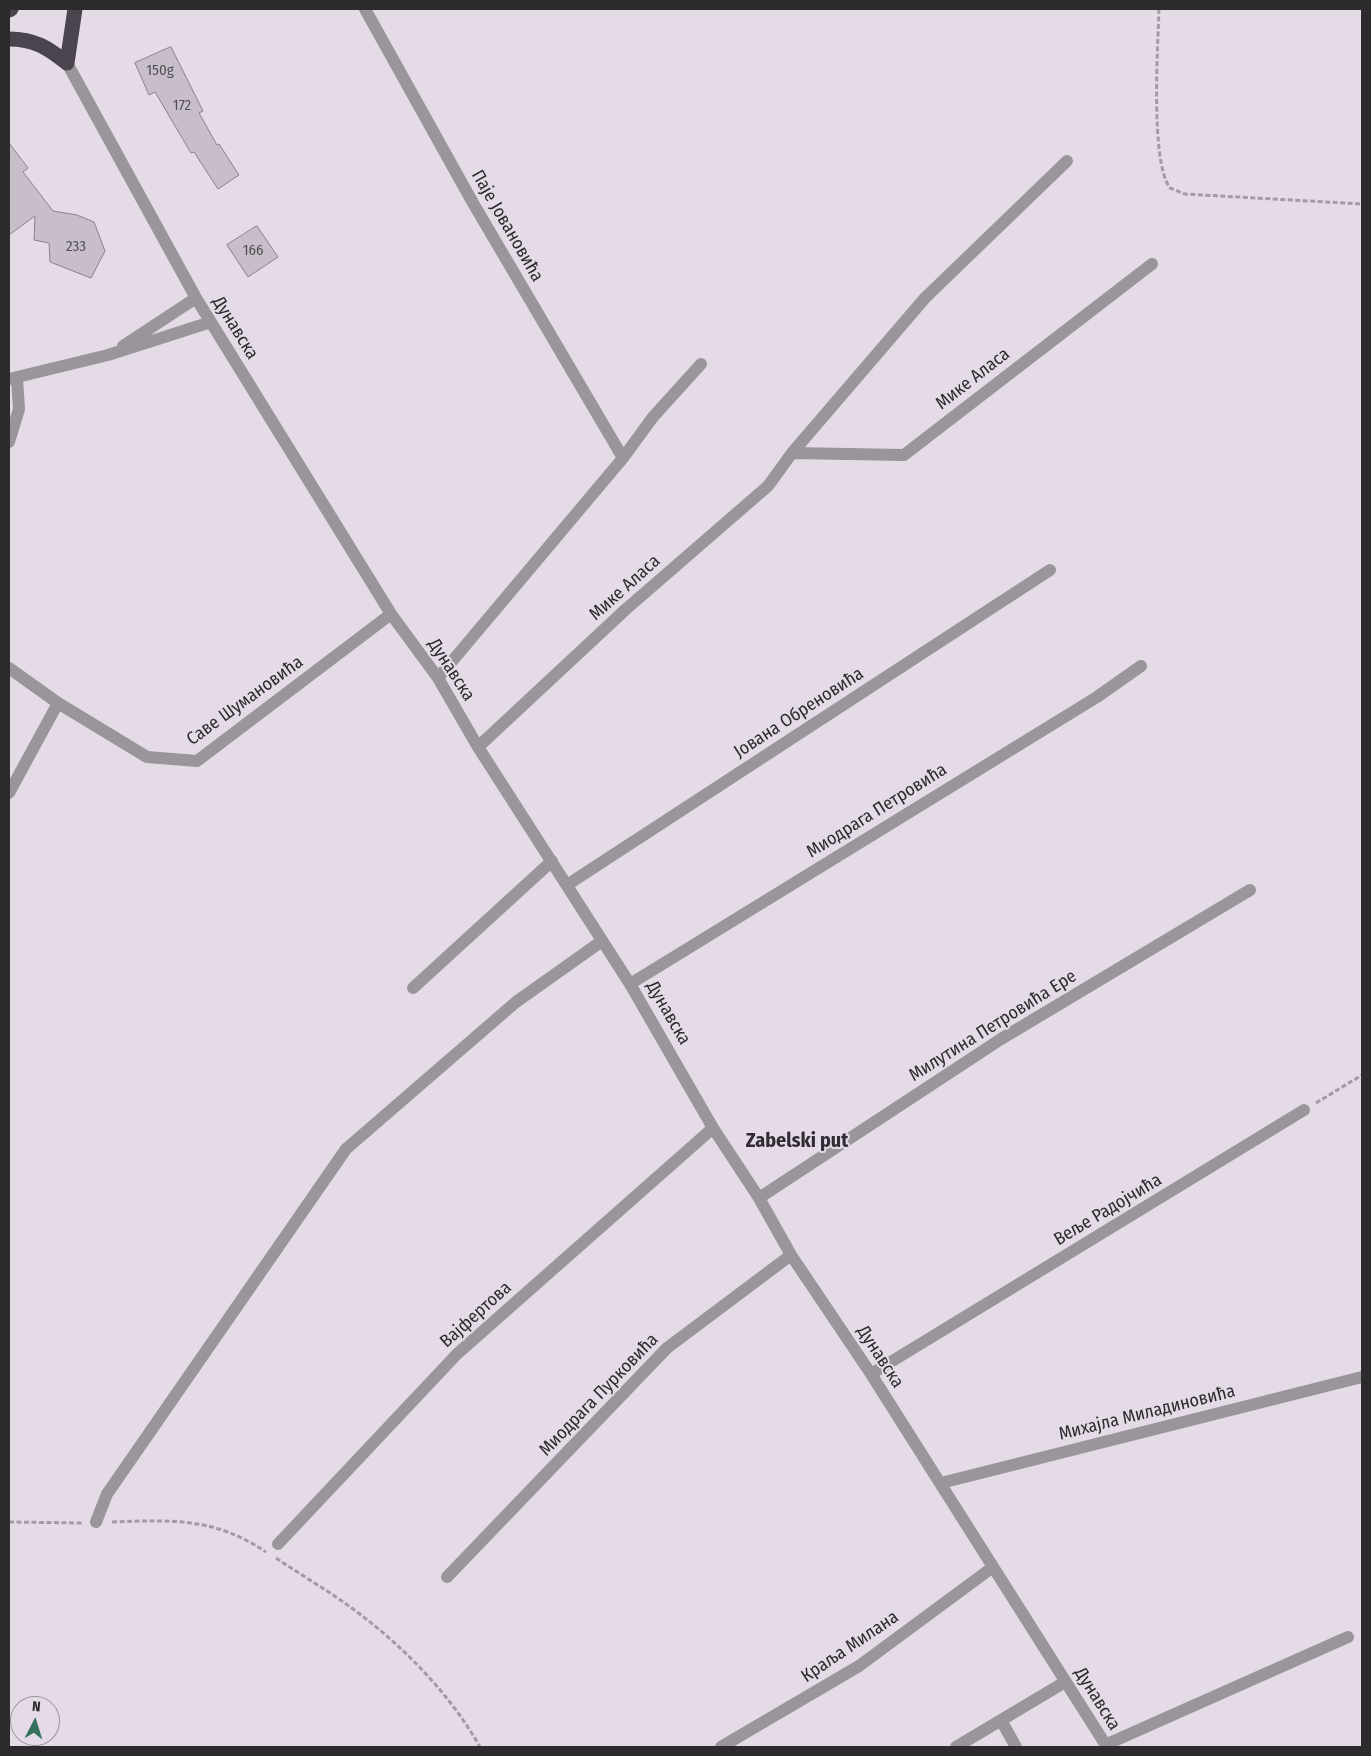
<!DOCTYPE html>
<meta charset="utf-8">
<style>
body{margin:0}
#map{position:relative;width:1371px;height:1756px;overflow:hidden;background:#e4dbe7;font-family:"Fira Sans Condensed",sans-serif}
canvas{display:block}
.frame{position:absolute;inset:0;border:10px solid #2d2a2e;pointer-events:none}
.north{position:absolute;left:10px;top:1696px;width:50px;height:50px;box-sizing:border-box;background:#e4dbe7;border:1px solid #9b949d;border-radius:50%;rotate:5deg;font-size:14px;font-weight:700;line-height:20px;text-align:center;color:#2d2a2e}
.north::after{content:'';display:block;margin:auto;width:18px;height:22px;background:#35725d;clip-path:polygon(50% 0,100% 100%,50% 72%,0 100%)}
</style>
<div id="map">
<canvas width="1371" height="1756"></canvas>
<div class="frame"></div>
<div class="north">N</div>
</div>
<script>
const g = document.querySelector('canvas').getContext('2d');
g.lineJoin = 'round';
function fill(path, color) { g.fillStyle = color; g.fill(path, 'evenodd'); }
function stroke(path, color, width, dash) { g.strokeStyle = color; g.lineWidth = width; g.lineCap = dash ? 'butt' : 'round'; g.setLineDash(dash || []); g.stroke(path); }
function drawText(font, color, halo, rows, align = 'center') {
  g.font = font + ' "Fira Sans Condensed",sans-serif'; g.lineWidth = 4; g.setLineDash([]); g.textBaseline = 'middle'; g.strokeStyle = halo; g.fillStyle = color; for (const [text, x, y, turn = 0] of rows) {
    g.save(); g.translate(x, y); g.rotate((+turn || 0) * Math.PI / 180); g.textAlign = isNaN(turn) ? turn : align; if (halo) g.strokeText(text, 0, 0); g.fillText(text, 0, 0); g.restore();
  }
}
const building = new Path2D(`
 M171,47L203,111L199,113L217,145L219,144L239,175L218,189L194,152L191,153L155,92L149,95L135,63Z
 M9,143L28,168L23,172L53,211L77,215L94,222L105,251L91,278L50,262L49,243L34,240L35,216L9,235Z
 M257,226L278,257L248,277L227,245Z`);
fill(building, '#c7beca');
stroke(building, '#89818c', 1);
stroke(new Path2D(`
 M1159,9C1158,45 1150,161 1170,188L1185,194L1362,204
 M1316,1103L1362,1075
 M9,1522L83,1523
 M112,1522C172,1520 214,1517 266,1552
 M276,1558C304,1577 334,1594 361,1615C407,1650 452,1697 480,1747`), '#a29ba4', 3, [5, 2.5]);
stroke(new Path2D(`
 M365,9L473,203L623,458
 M67,63L196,298L391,614L438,678L478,747L630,984L713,1128L759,1198L791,1255L871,1374L1107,1747
 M123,346L196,298
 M9,379L108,355L211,322
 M9,442L19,409L17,378
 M792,453L904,455L1152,264
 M9,668L58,703
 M438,678L623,458L653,417L701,364
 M478,747L625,610L768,486L792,453L925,298L1067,161
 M9,793L58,703L147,757L197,761L391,614
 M567,885L1050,570
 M630,984L1097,697L1141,666
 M413,988L552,861
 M759,1198L1001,1039L1250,890
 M871,1374L1304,1110
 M941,1483L1362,1377
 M96,1522L107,1494L346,1149L516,1002L602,941
 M278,1544L457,1354L713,1128
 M447,1577L667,1348L791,1255
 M1001,1720L1016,1747
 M1105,1745L1348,1637
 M721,1747L859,1666L993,1567
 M956,1747L1065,1682`), '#99959a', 12);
stroke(new Path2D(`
 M9,10L11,9
 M9,39C35,39 48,48 67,63
 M67,63L75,9`), '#4b444e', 15);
drawText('15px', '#544f55', null, [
 ["150g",160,71],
 ["172",182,106],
 ["233",76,247],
 ["166",253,251]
]);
drawText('18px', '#2d2a2e', '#e4dbe7', [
 ["Паје Јовановића",507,226,60],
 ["Дунавска",235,328,58],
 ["Мике Аласа",973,379,-38],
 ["Мике Аласа",625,588,-42],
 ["Дунавска",451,670,57],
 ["Саве Шумановића",245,701,-36],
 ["Јована Обреновића",799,713,-33],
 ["Миодрага Петровића",877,811,-32],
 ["Дунавска",668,1013,60],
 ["Милутина Петровића Ере",993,1026,-32],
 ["Веље Радојчића",1108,1210,-31],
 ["Вајфертова",476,1315,-42],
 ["Дунавска",880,1357,57],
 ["Миодрага Пурковића",599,1395,-46],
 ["Михајла Миладиновића",1147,1413,-14],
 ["Краља Милана",850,1647,-34],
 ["Дунавска",1097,1699,58]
]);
drawText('bold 20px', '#322b34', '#e4dbe7', [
 ["Zabelski put",797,1141]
]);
</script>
